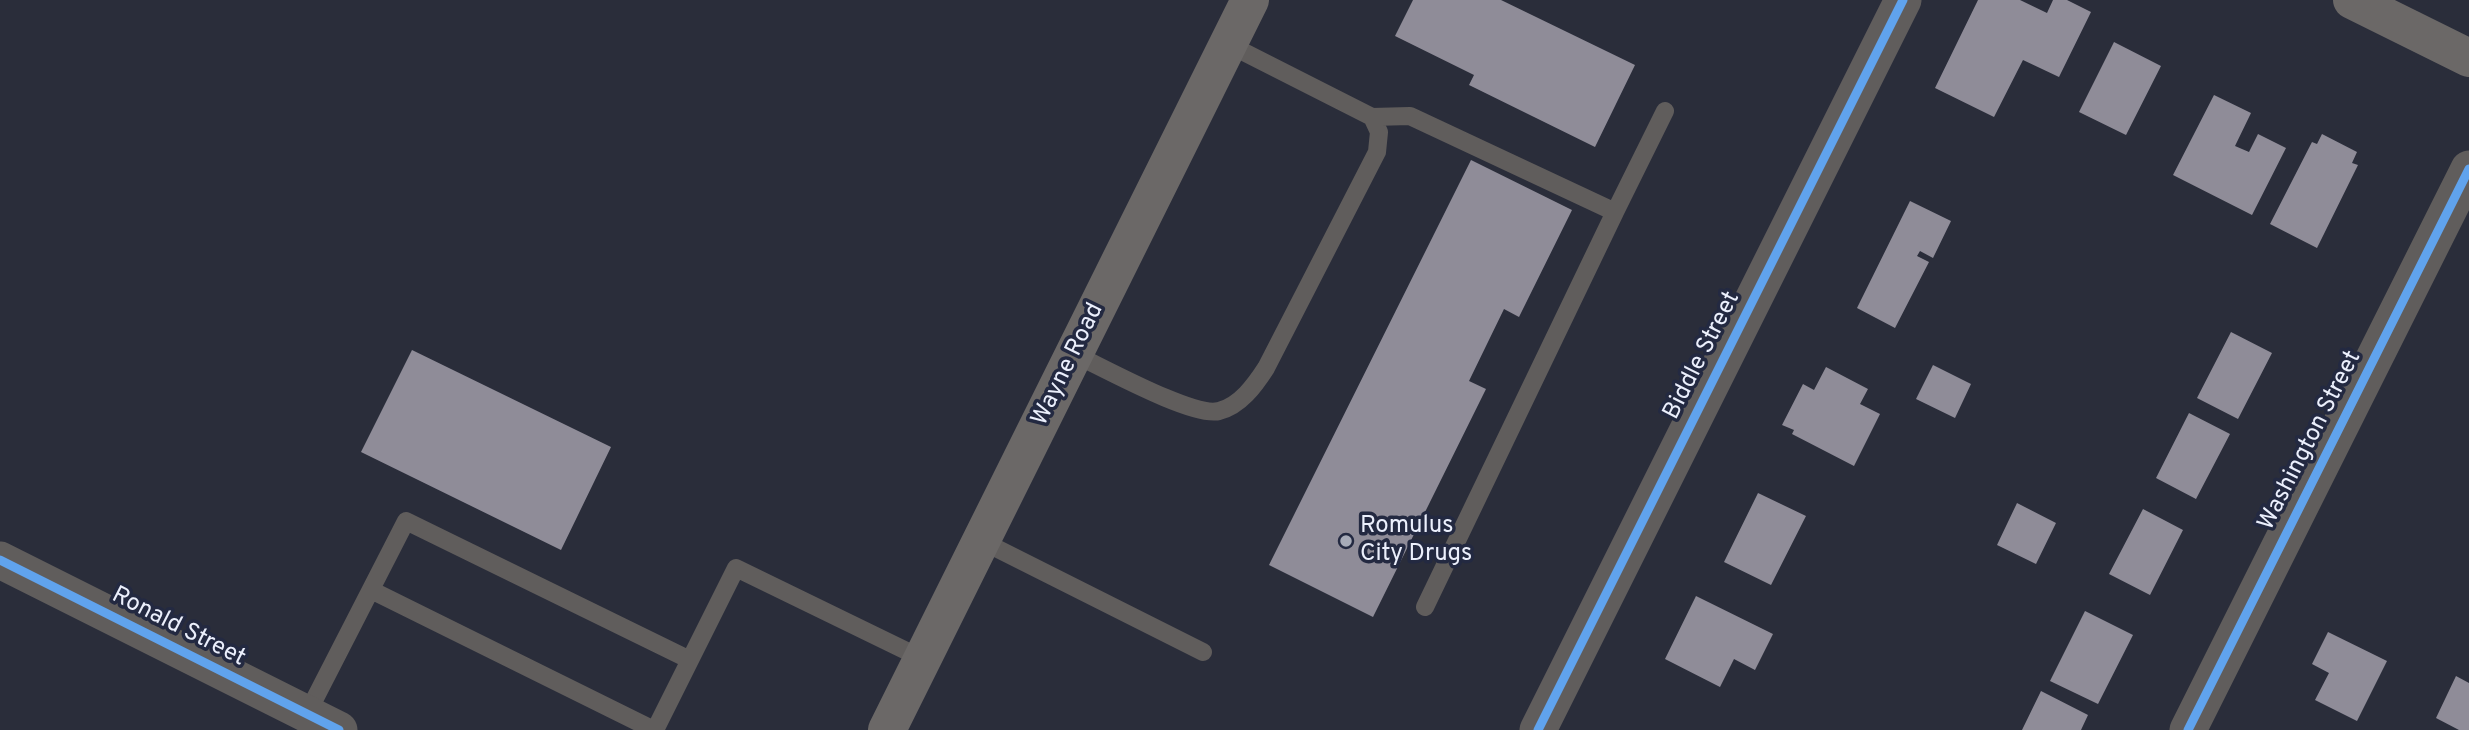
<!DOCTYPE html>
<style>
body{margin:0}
canvas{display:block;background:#2a2d3a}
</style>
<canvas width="2469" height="730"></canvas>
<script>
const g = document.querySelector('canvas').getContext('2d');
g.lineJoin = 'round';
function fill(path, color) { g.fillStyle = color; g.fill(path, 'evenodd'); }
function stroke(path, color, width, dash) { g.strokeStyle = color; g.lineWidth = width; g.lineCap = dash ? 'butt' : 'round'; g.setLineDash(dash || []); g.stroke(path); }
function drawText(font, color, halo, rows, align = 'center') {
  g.font = font + ' Overpass,sans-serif'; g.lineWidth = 7; g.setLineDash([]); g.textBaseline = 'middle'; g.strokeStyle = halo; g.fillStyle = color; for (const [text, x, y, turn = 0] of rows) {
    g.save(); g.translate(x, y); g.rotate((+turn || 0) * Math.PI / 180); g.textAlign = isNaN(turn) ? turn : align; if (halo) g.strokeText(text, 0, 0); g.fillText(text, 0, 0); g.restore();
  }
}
fill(new Path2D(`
 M1413,0H1501L1635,65L1595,147L1469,85L1474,75L1395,36Z
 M1978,0H2020L2047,13L2053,0H2067L2091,12L2059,77L2023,60L1994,117L1935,88Z
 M2114,42L2161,66L2126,135L2079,112Z
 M2214,95L2251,113L2235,146L2249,152L2258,134L2286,148L2252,215L2173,175Z
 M2322,134L2357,152L2352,163L2358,165L2317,248L2270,224L2312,142L2317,144Z
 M1471,160L1572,210L1519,317L1504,309L1469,381L1486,389L1373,617L1269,565Z
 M1910,201L1951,221L1933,258L1920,251L1917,256L1929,262L1895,328L1857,308Z
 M2231,332L2272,353L2238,419L2197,398Z
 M412,350L611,447L561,550L361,452Z
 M1933,365L1971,384L1955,418L1916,399Z
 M1826,367L1868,389L1860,404L1880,414L1854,466L1792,434L1794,430L1782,425L1803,384L1814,390Z
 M2189,413L2230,434L2196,499L2156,478Z
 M1758,493L1806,516L1771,585L1724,562Z
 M2017,503L2056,523L2036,564L1997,545Z
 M2143,509L2183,530L2150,595L2109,574Z
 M1696,596L1773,634L1755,670L1734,659L1720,687L1665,659Z
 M2085,611L2133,635L2098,704L2050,681Z
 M2328,632L2387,661L2357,721L2315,700L2329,673L2312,664Z
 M2456,676L2469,683V730H2459L2436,718Z
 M2041,691L2088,715L2081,730H2022Z`), '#8f8c98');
stroke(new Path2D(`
 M1372,117L1410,116L1615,212L1665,111
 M1074,354C1102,367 1194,418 1219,411C1240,406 1255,385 1266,368L1377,152L1379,132L1372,117L1228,44
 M982,541L1203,652
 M371,590L654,730
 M1425,607L1615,212
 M307,714L406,521L690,660L736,568L923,659
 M655,730L690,660`), '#605d5c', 18);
stroke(new Path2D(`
 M0,560L339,730
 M1538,730L1903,0
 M2188,730L2469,169`), '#605d5c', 37);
stroke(new Path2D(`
 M2352,0L2469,58
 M887,730L1250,0`), '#6b6867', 38);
stroke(new Path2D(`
 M0,560L339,730
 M1538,730L1903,0
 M2188,730L2469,169`), '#60a3ed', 9);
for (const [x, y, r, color] of [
 [1346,541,7,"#a7abb8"]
]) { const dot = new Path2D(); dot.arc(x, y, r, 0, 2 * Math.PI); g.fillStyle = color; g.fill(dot); stroke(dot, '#232941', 2.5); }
drawText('24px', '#ebeffc', '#232941', [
 ["Biddle Street",1703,356,-63],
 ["Wayne Road",1069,365,-64],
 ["Washington Street",2311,441,-63],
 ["Ronald Street",178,628,27]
]);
drawText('24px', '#ebeffc', '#232941', [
 ["Romulus",1360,527],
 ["City Drugs",1360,555]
], 'left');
</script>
